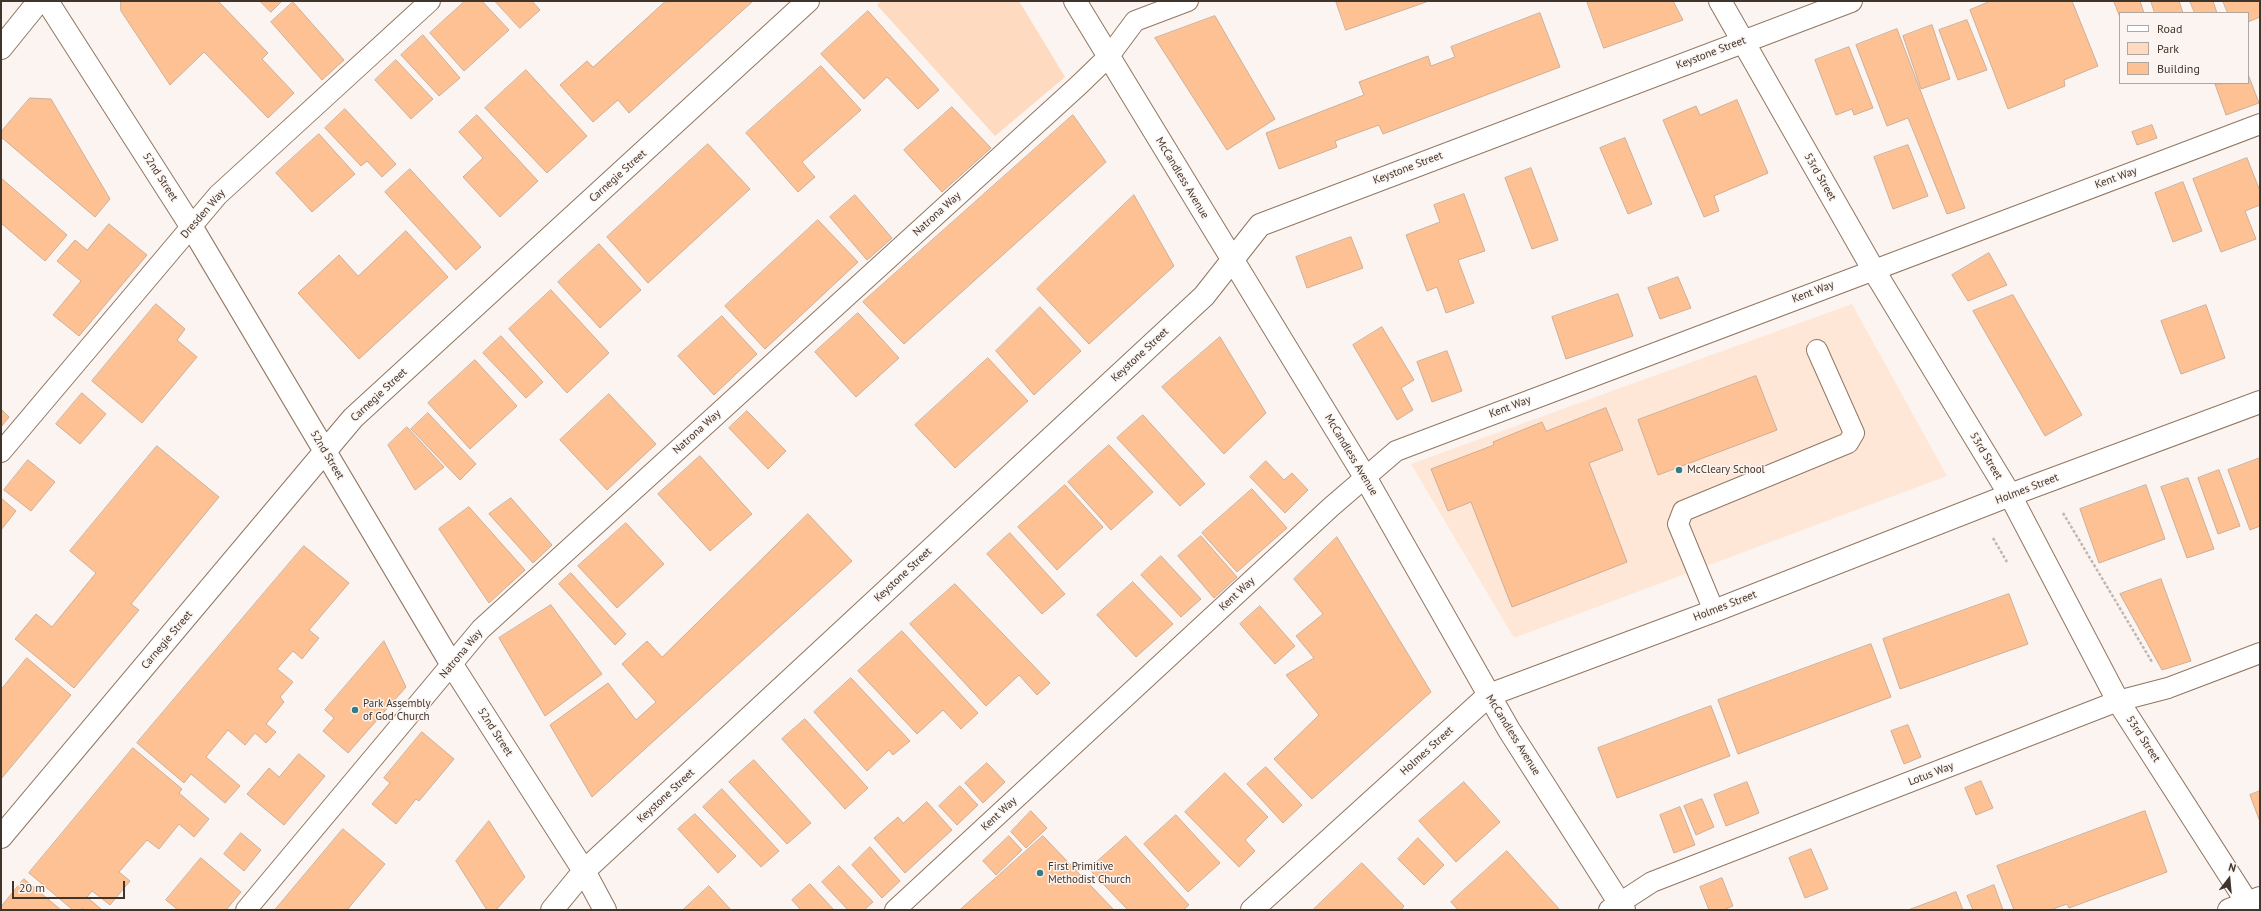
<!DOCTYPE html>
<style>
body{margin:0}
#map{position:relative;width:2261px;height:911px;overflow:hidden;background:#fbf4f0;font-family:"PT Sans",sans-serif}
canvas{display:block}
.frame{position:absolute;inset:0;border:2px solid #40342b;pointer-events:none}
.legend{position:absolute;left:2119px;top:12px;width:130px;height:72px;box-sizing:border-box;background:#fbf4f0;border:1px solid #b0a7a1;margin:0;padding:5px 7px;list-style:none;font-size:12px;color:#40342b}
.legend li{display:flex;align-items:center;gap:8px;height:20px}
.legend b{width:20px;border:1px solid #b0a7a1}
.north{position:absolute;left:2209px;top:859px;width:40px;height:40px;-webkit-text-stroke:3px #fbf4f0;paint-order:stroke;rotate:16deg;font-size:11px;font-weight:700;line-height:16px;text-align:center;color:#40342b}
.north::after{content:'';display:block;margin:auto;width:14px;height:18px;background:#40342b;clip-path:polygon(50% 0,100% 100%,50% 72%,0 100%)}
.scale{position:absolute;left:12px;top:881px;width:113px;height:18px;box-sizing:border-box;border:2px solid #40342b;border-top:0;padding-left:5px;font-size:12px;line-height:14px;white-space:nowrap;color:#40342b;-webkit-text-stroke:3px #fbf4f0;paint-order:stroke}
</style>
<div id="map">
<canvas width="2261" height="911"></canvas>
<div class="frame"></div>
<ul class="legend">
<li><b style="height:5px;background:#fff"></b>Road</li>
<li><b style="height:11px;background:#fddac0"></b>Park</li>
<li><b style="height:11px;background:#fec194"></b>Building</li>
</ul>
<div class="north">N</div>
<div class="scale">20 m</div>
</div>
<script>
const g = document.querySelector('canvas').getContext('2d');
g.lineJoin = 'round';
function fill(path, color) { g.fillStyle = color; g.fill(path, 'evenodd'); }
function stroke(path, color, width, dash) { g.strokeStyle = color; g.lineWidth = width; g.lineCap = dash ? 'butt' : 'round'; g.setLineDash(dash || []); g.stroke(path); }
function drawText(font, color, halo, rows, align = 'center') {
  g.font = font + ' "PT Sans",sans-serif'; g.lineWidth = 3; g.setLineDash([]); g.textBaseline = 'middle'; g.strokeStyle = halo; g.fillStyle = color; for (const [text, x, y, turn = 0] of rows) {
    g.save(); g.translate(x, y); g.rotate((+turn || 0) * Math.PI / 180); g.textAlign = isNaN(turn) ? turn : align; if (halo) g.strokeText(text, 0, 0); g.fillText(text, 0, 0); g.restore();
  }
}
fill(new Path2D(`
 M1852,304L1947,476L1514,638L1411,464Z`), '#fee7d7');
fill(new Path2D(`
 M881,1H1019L1065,77L995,136L877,5Z`), '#fddac0');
const building = new Path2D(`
 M121,1H218L268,53L262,59L294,93L268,118L204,52L170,85L121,11Z
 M260,1H282L271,12Z
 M465,1H482L509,30L464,71L430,33Z
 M495,1H532L540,10L520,28Z
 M666,1H753L629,113L618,100L593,122L560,85L587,61L593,67Z
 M1336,1H1429L1346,30Z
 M1587,1H1673L1683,20L1604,48Z
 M1991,1H2072L2098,66L2064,80L2065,86L2008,109L1970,10Z
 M2114,1H2140L2144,13H2120V17Z
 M2151,1H2179L2183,13H2155Z
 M2190,1H2213L2217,13H2195Z
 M2223,1H2260V17L2248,22V13H2228Z
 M293,2L344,60L322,80L271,22Z
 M868,11L939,90L918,109L887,77L864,99L821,54Z
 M1540,13L1560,67L1383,134L1379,125L1335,141L1337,147L1279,169L1266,133L1364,95L1359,82L1428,56L1431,66L1455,57L1451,47Z
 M1215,16L1275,119L1227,150L1155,38Z
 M1967,20L1987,70L1958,80L1939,30Z
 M1932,25L1950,79L1921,89L1903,36Z
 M1897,29L1965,208L1947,214L1908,118L1887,126L1856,45Z
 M423,35L460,78L439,96L401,55Z
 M1849,47L1873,108L1854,115L1852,109L1836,115L1815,60Z
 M396,60L433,99L411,119L375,80Z
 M821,66L861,110L802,162L815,177L798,192L746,133Z
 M526,70L587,136L547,173L485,108Z
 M2248,74L2259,103L2226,115L2215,84L2248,83Z
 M30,98L51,99L110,199L95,217L1,137V132Z
 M1737,100L1768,173L1714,196L1719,211L1704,217L1663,120L1696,106L1700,115Z
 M952,107L991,148L942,192L904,150Z
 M345,109L396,164L382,177L367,161L361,166L325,128Z
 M477,115L538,181L500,217L463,177L483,158L459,132Z
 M1073,115L1106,162L904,344L863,302Z
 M2152,125L2157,138L2137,145L2132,132Z
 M319,134L355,174L312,212L276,173Z
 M1625,138L1652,204L1628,214L1600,148Z
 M708,144L750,189L648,283L607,237Z
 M1908,145L1928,196L1893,209L1874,157Z
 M2247,158L2260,191V205L2245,211L2256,239L2221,252L2193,179Z
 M1531,168L1558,240L1532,249L1505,178Z
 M410,169L481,247L456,270L385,192Z
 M1,178L67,235L45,261L1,223Z
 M2183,182L2202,231L2173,242L2155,193Z
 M1464,194L1485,251L1458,260L1474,303L1446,313L1437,287L1427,291L1406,235L1440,222L1434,205Z
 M855,195L892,238L867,260L830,217Z
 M1134,195L1174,266L1089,344L1037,289Z
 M818,220L858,262L765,349L725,306Z
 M109,224L147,255L79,336L53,315L81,281L57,261L75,240L87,250Z
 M406,231L448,277L359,359L298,293L339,255L358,276Z
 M1351,237L1363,268L1307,288L1296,257Z
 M599,244L641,290L600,328L558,282Z
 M1989,253L2007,285L1968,301L1952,275Z
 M1678,277L1691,308L1660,319L1648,288Z
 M551,290L609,353L567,393L509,329Z
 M1618,294L1633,336L1566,359L1552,317Z
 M2013,295L2082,415L2045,436L1973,311Z
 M156,304L185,329L177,340L197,357L142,423L92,381Z
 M2206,305L2225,358L2181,374L2161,321Z
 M1040,307L1081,351L1034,395L996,351Z
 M858,313L899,358L856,397L815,352Z
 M722,316L757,354L714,395L678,356Z
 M1382,327L1414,380L1401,388L1413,410L1397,420L1353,345Z
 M501,336L543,382L526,398L483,353Z
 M1220,337L1266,413L1224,454L1162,387Z
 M1447,351L1462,391L1432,402L1417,362Z
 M988,358L1028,401L955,468L915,425Z
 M475,360L517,406L470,449L428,403Z
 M1756,376L1777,430L1658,475L1638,420Z
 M82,393L106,414L80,444L56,424Z
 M609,394L656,444L607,490L560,440Z
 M1606,408L1623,450L1589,463L1627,562L1512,607L1471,502L1448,511L1431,469L1494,445L1493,442L1542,422L1546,431Z
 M1,409L9,417L1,427Z
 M747,411L786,451L768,469L729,428Z
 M428,413L476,464L460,480L411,429Z
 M1143,415L1205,484L1180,506L1117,438Z
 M407,427L444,467L415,490L388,445Z
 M1109,445L1153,492L1111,530L1068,482Z
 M157,446L219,497L131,604L139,610L74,688L15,639L36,614L52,627L96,573L70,551Z
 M700,456L752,514L710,551L658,494Z
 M2260,458V526L2250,530L2228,470Z
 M28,460L55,482L31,511L4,490Z
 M1266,461L1284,480L1292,473L1308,490L1285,513L1250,477Z
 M2219,470L2240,526L2218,534L2198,478Z
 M2188,478L2214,549L2187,558L2161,487Z
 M1065,485L1103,527L1057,570L1018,527Z
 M2146,485L2165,539L2099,563L2080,509Z
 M1252,489L1287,528L1237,572L1202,533Z
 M1,498L16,511L1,530Z
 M511,498L552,545L533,563L489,514Z
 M469,507L525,570L489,603L439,529Z
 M808,514L852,561L592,797L550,725L608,683L636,720L656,702L622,664L647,641L662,657Z
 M626,523L664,564L617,608L578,566Z
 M1010,533L1065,594L1042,614L987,554Z
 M1201,536L1237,577L1214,598L1178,556Z
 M1337,537L1431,692L1312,799L1274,759L1319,715L1286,675L1314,658L1296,636L1323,614L1294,579Z
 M304,546L349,583L309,630L319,638L302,659L293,651L277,669L293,682L280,697L284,702L266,724L276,732L266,743L255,733L245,745L228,730L206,757L240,786L225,803L191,774L184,783L137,743Z
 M1161,556L1201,599L1181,617L1141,575Z
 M571,573L626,634L615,645L559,584Z
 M2161,579L2191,661L2162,670L2120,594Z
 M1133,582L1173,624L1136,657L1097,615Z
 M955,584L1050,683L1037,695L1019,675L986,706L910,624Z
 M2009,594L2028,644L1900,689L1883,639Z
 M551,605L602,674L545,716L499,638Z
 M1260,606L1295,646L1275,664L1240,624Z
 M902,631L978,713L961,729L943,710L917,734L858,671Z
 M384,641L406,687L348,753L323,731L334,718L325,710Z
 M1871,644L1891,697L1738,754L1718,700Z
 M27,658L71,695L1,779V690Z
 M851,678L910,741L893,755L889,750L867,771L814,712Z
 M1711,706L1730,756L1617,798L1598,748Z
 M805,719L868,788L845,809L782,739Z
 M1908,725L1921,757L1904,764L1891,731Z
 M422,732L454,759L419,801L416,799L396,824L372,804L390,783L384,778Z
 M133,748L182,789L179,793L209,819L194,837L179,824L159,849L147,840L119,872L130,881L110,905L92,891L87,897L102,910H85L82,908L81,910H73L29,873Z
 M299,754L325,776L284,825L247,794L269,768L279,777Z
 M754,760L811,823L787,844L729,782Z
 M987,763L1005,782L983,803L965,783Z
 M1266,767L1302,805L1283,823L1247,784Z
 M1225,773L1268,817L1245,840L1255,851L1239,867L1185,812Z
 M1981,781L1993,808L1976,815L1965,788Z
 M1464,782L1500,822L1456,862L1419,821Z
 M1747,782L1759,813L1726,826L1714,795Z
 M960,786L978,805L957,825L939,806Z
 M722,789L779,851L761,867L703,807Z
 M2260,791V822L2250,795Z
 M1702,799L1714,827L1696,835L1684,806Z
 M927,802L952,830L905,873L874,838L898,817L903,823Z
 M1680,807L1695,845L1674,853L1660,815Z
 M1031,811L1047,828L1026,848L1011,832Z
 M2145,811L2167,872L2069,908L2067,904L2050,910H2014L1997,866Z
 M695,814L736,856L718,873L678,829Z
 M1176,815L1220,863L1188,892L1144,844Z
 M489,821L525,877L496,910H487L456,861Z
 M343,829L385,864L347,910H275Z
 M241,833L261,850L244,871L224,854Z
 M1009,836L1022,850L996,875L983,861Z
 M1043,836L1114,910H960Z
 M1126,836L1189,905L1183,910H1128L1089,869Z
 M1418,838L1444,865L1424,885L1398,859Z
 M870,847L900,881L882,898L852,865Z
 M1811,849L1828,889L1805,898L1789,858Z
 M1507,851L1560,910H1458L1451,902Z
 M201,858L241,892L226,910H178L166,900Z
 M1362,863L1404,906L1401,910H1313Z
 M839,866L873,902L864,910H848L822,882Z
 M1722,878L1733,906L1723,910H1709L1700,887Z
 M24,879L61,910H1V907Z
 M810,884L834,910H801L792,900Z
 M1994,885L2003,910H1973L1967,896Z
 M709,886L731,910H683Z
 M1956,892L1963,910H1908L1935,900Z`);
fill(building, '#fec194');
stroke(building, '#ccaf99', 1);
const service = new Path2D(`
 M1,452L218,195L430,1
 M1714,611L1678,524L1683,511L1848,443L1854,433L1817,350
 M246,910L481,629L1079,85L1109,56L1135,21L1188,1
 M895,910L1331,507L1396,451L2260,124
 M1609,910L1652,882L2118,701L2168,688L2260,653`);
const minor = new Path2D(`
 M47,1L191,226L452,665L584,871L605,910
 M1075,1L1365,477L1509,730L1624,910
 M1720,1L1873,269L2010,495L2118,701L2252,910
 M1,837L353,418L808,1
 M552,910L584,871L1204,296L1260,225L1851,1
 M1252,910L1489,695L1714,611L2010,495L2260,402
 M2229,910L2260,898`);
const secondary = new Path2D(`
 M1,48L39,1`);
stroke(service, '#917661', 22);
stroke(minor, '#917661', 24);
stroke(secondary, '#917661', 24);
stroke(new Path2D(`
 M2063,513L2152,662
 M1993,538L2007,562`), '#c0b7b2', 2.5, [3, 2]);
stroke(service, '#fff', 20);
stroke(minor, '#fff', 22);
stroke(secondary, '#fff', 22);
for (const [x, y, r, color] of [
 [1679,470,4,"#357c85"],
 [355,710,4,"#357c85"],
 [1040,873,4,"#357c85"]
]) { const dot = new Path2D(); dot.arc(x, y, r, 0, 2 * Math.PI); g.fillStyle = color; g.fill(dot); stroke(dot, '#fbf4f0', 1.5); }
drawText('11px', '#40342b', '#fbf4f0', [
 ["Keystone Street",1711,53,-21],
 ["Keystone Street",1408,168,-21],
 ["Carnegie Street",618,176,-42],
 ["52nd Street",160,177,57],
 ["53rd Street",1820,177,60],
 ["McCandless Avenue",1182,178,59],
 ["Kent Way",2116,178,-20],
 ["Dresden Way",203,214,-49],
 ["Natrona Way",937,214,-42],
 ["Kent Way",1813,292,-21],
 ["Keystone Street",1140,355,-43],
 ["Carnegie Street",379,395,-43],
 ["Kent Way",1510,407,-21],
 ["Natrona Way",697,432,-42],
 ["52nd Street",327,455,59],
 ["McCandless Avenue",1351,455,59],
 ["53rd Street",1986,456,59],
 ["Holmes Street",2027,489,-21],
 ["Keystone Street",903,575,-43],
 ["Kent Way",1237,594,-43],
 ["Holmes Street",1725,606,-21],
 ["Carnegie Street",167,640,-50],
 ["Natrona Way",461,654,-50],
 ["52nd Street",495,732,57],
 ["McCandless Avenue",1513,735,58],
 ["53rd Street",2143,739,57],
 ["Holmes Street",1427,751,-42],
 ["Lotus Way",1931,774,-21],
 ["Keystone Street",666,796,-43],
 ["Kent Way",999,814,-43]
]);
drawText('11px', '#40342b', '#fbf4f0', [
 ["McCleary School",1687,470],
 ["Park Assembly",363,704],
 ["of God Church",363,717],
 ["First Primitive",1048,867],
 ["Methodist Church",1048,880]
], 'left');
</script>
